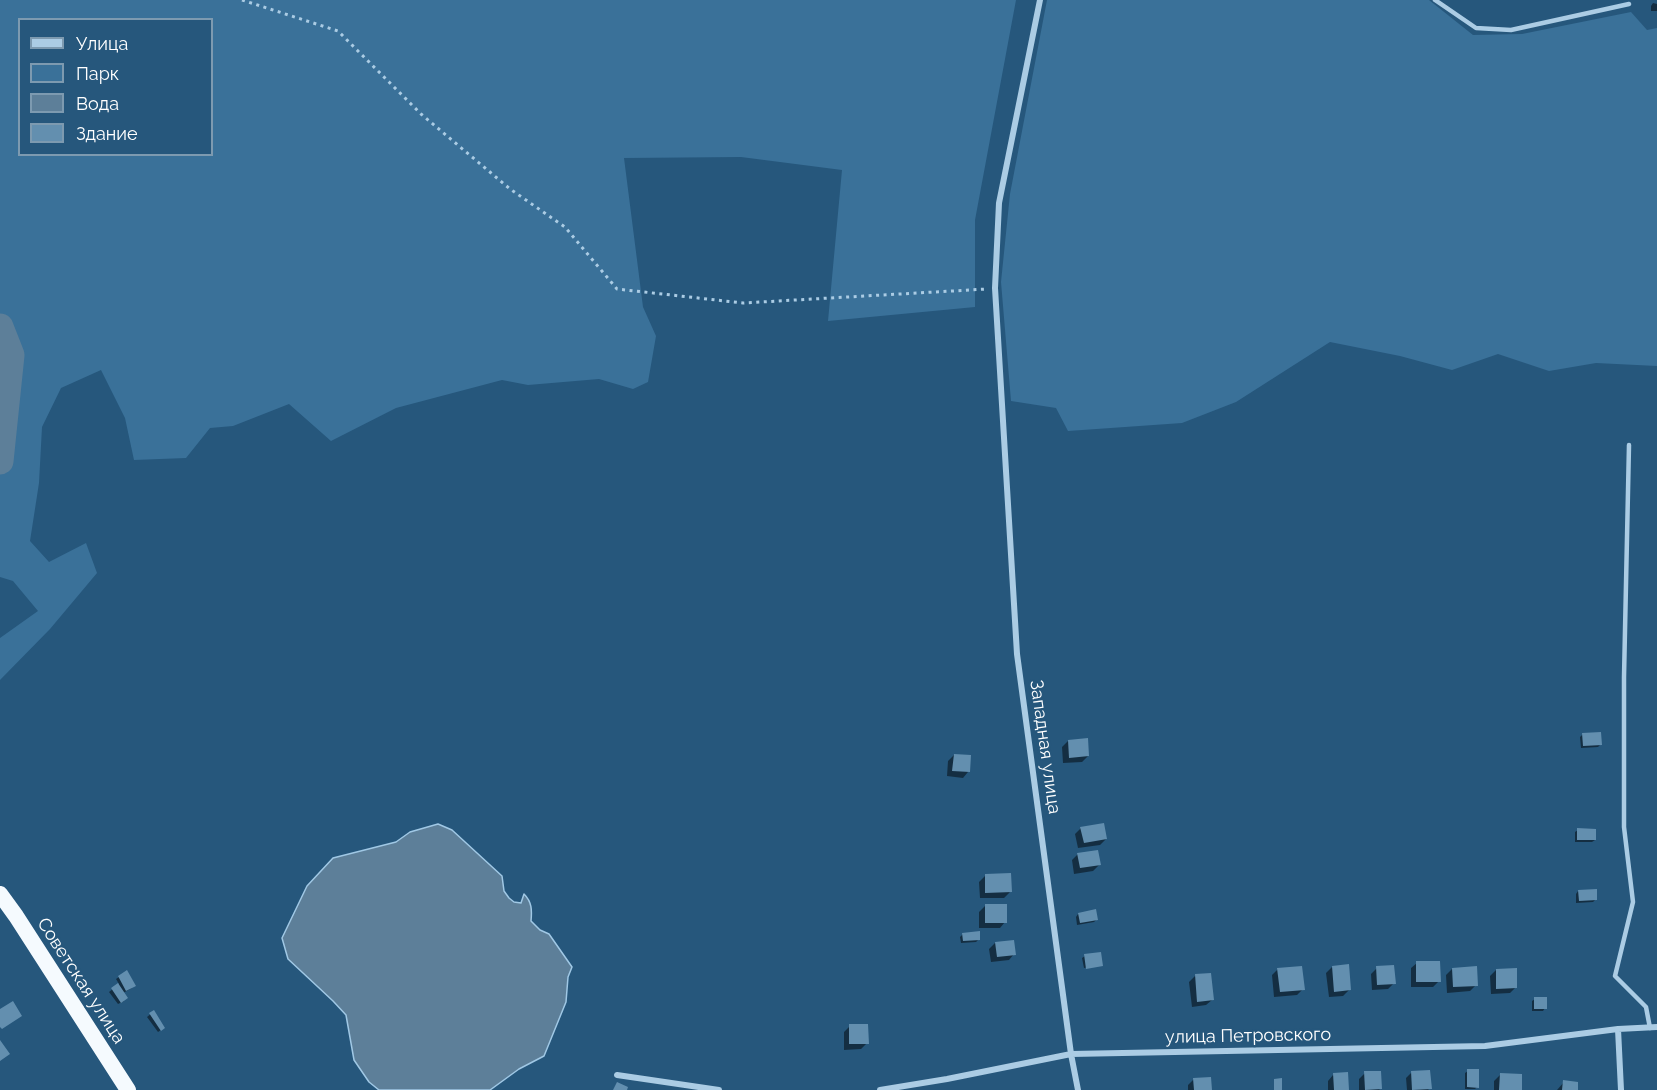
<!DOCTYPE html>
<meta charset="utf-8">
<style>
body{margin:0}
#map{position:relative;width:1657px;height:1090px;overflow:hidden;background:#26577c;font-family:Raleway,sans-serif}
canvas{display:block}
.legend{position:absolute;left:18px;top:18px;width:195px;height:138px;box-sizing:border-box;background:#26577c;border:2px solid #7d9ab0;margin:0;padding:8px 10px;list-style:none;font-size:18px;color:#fff}
.legend li{display:flex;align-items:center;gap:12px;height:30px}
.legend b{width:30px;border:2px solid #7d9ab0}
</style>
<div id="map">
<canvas width="1657" height="1090"></canvas>
<ul class="legend">
<li><b style="height:8px;background:#abcce4"></b>Улица</li>
<li><b style="height:16px;background:#3a7199"></b>Парк</li>
<li><b style="height:16px;background:#5d7f99"></b>Вода</li>
<li><b style="height:16px;background:#638faf"></b>Здание</li>
</ul>
</div>
<script>
const g = document.querySelector('canvas').getContext('2d');
g.lineJoin = 'round';
function fill(path, color) { g.fillStyle = color; g.fill(path, 'evenodd'); }
function stroke(path, color, width, dash) { g.strokeStyle = color; g.lineWidth = width; g.lineCap = dash ? 'butt' : 'round'; g.setLineDash(dash || []); g.stroke(path); }
function drawText(font, color, halo, rows, align = 'center') {
  g.font = font + ' Raleway,sans-serif'; g.lineWidth = 4.5; g.setLineDash([]); g.textBaseline = 'middle'; g.strokeStyle = halo; g.fillStyle = color; for (const [text, x, y, turn = 0] of rows) {
    g.save(); g.translate(x, y); g.rotate((+turn || 0) * Math.PI / 180); g.textAlign = isNaN(turn) ? turn : align; if (halo) g.strokeText(text, 0, 0); g.fillText(text, 0, 0); g.restore();
  }
}
fill(new Path2D(`
 M0,0H1016L975,220V307L828,321L842,170L741,157L624,158L643,307L656,336L648,382L633,389L599,379L528,385L502,380L396,408L331,441L289,404L233,426L210,428L186,458L134,460L125,418L101,370L61,388L42,427L39,483L30,541L49,562L86,543L97,573L50,629L0,680V638L38,611L13,581L0,577ZM20,20H212V154H20Z
 M1047,0H1429L1473,35L1522,34L1631,12L1647,30L1657,28V366L1596,363L1549,371L1498,354L1452,370L1400,356L1330,342L1236,402L1182,423L1068,431L1056,408L1011,401L1001,282L1010,194Z`), '#3a7199');
const water = new Path2D(`
 M438,824L452,830L502,876L504,891L509,898L514,902L521,903L524,894C532,902 532,910 531,921L540,930L549,934L572,967L568,977L566,1002L544,1056L519,1069L490,1090H379L369,1082L354,1060L346,1015L333,1001L288,959L282,938L307,886L333,858L396,842L410,832Z`);
fill(water, '#5d7f99');
stroke(water, '#a0c8e5', 1.5);
fill(new Path2D(`
 M1653,3L1657,4V11H1651V6Z
 M1583,734L1600,745L1598,747L1581,748L1580,737Z
 M1068,741L1088,756L1082,762L1063,763L1062,747Z
 M954,755L968,772L963,778L947,776L948,761Z
 M1081,828L1106,839L1100,845L1078,848L1075,834Z
 M1578,830L1595,840L1592,842H1575V832Z
 M1078,854L1099,865L1093,871L1074,874L1072,860Z
 M985,876L1010,892L1004,898H980L979,882Z
 M1578,891L1596,899L1593,902L1576,903V894Z
 M985,906L1005,922L1000,928H979V912Z
 M1078,914L1097,919L1094,922L1077,925L1076,917Z
 M963,934L979,939L976,942L961,943L960,937Z
 M995,943L1014,954L1009,960L991,962L989,949Z
 M1085,956L1101,965L1084,968L1082,958Z
 M1417,963L1439,981L1433,987H1411V968Z
 M1332,967L1349,990L1343,996L1329,997L1326,973Z
 M1377,968L1394,983L1388,989L1372,990L1371,974Z
 M1278,969L1303,989L1297,995L1274,997L1272,975Z
 M1452,969L1476,985L1470,991L1447,993L1446,975Z
 M1496,970L1516,987L1510,993L1491,994L1490,976Z
 M1195,976L1212,1000L1206,1005L1192,1007L1189,982Z
 M119,977L132,988L123,993L124,1001L118,1004L109,992L119,984L116,979Z
 M1535,999L1545,1008L1543,1011H1532V1001Z
 M153,1012L161,1030L158,1032L147,1017Z
 M850,1026L867,1043L861,1049L844,1050V1032Z
 M1468,1071L1477,1087L1475,1089H1465V1073Z
 M1412,1072L1430,1088L1428,1090H1407L1406,1078Z
 M1365,1073L1380,1089L1379,1090H1359V1079Z
 M1333,1075L1348,1090H1328V1081Z
 M1500,1075L1520,1090H1494V1081Z
 M1194,1079L1210,1090H1188V1085Z
 M1564,1082L1576,1090H1557Z`), '#0007');
stroke(new Path2D(`
 M0,327L11,355L0,461`), '#5d7f99', 27);
fill(new Path2D(`
 M1601,732L1602,745L1583,746L1582,733Z
 M1088,738L1089,756L1069,758L1068,740Z
 M954,754L971,755L970,772L952,771Z
 M1104,823L1107,839L1084,843L1080,827Z
 M1577,828L1596,829V840H1577Z
 M1098,850L1101,865L1080,868L1077,853Z
 M1011,873L1012,892L985,893V874Z
 M1597,889V900L1579,901L1578,890Z
 M985,904H1007V923H985Z
 M1096,909L1098,920L1080,923L1078,913Z
 M980,931V940L963,941L962,933Z
 M1014,940L1016,955L997,957L995,942Z
 M1101,952L1103,966L1086,969L1084,954Z
 M1416,961H1440L1441,982H1416Z
 M1349,964L1351,990L1334,992L1332,966Z
 M1394,965L1396,984L1377,985L1376,966Z
 M1302,966L1305,990L1280,992L1277,968Z
 M1477,966L1478,986L1453,987L1452,968Z
 M1517,968V988L1496,989V969Z
 M127,970L136,986L126,991L118,976Z
 M1211,973L1214,1000L1197,1002L1195,974Z
 M118,983L128,998L121,1003L111,988Z
 M1534,997H1547V1009H1534Z
 M13,1001L22,1016L2,1029L0,1027V1009Z
 M154,1010L165,1028L161,1031L149,1013Z
 M849,1024H868L869,1044H849Z
 M0,1040L10,1054L0,1061Z
 M1467,1069H1479V1088L1467,1087Z
 M1430,1070L1432,1089L1412,1090L1411,1071Z
 M1364,1071H1381L1382,1089L1365,1090Z
 M1348,1072L1349,1090H1334L1333,1073Z
 M1500,1073L1522,1074V1090H1499Z
 M1211,1077L1212,1090H1194L1193,1078Z
 M1282,1078V1090H1274V1079Z
 M1563,1080L1578,1082V1090H1562Z
 M617,1082L628,1087L627,1090H613Z`), '#638faf');
stroke(new Path2D(`
 M242,0L338,31L421,114L510,189L565,227L617,289L743,303L987,289`), '#abcce4', 3, [3, 4.5]);
stroke(new Path2D(`
 M1435,0L1476,28L1511,30L1629,4
 M1629,445L1624,677V827L1633,902L1615,976L1646,1007L1650,1028`), '#abcce4', 4.5);
stroke(new Path2D(`
 M1040,0L999,203L995,288L1017,654L1071,1054L1078,1090
 M1618,1029L1621,1090
 M617,1075L719,1090
 M880,1090L947,1079L1071,1054L1485,1046L1618,1029L1657,1027`), '#abcce4', 6);
stroke(new Path2D(`
 M0,894L16,916L128,1090`), '#f5fafe', 16);
drawText('18px', '#fff', '#26577c', [
 ["Западная улица",1045,747,82],
 ["Советская улица",81,981,57],
 ["улица Петровского",1248,1036,-1]
]);
</script>
